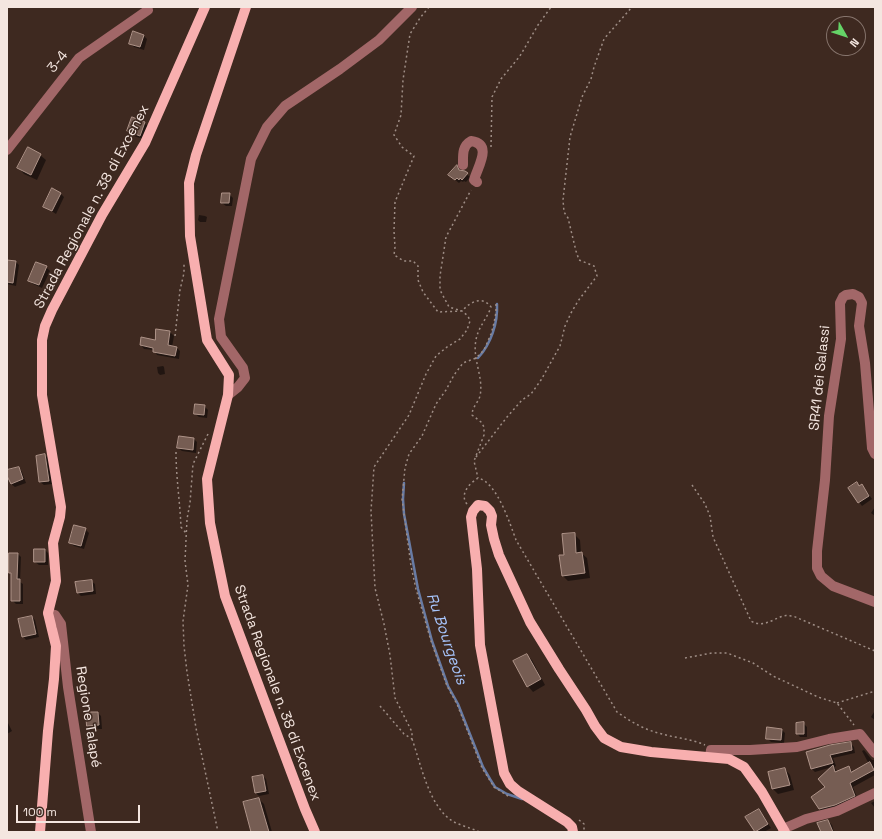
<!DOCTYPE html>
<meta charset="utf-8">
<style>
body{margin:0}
#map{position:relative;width:882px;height:839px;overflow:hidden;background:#3e2920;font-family:"Space Grotesk",sans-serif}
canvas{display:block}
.frame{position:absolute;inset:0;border:8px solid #f4e6e0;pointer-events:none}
.north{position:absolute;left:826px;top:16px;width:40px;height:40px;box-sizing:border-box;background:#3e2920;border:1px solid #87756d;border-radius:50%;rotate:129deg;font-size:11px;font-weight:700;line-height:16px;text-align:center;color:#f4e6e0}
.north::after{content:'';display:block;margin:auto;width:14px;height:18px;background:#65d467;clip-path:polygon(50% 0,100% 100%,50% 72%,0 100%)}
.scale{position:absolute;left:16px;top:805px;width:124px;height:18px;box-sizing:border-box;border:2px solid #f4e6e0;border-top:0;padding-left:5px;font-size:12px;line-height:14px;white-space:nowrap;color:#f4e6e0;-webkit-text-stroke:3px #3e2920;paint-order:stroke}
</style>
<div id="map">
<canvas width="882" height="839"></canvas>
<div class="frame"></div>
<div class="north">N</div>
<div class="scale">100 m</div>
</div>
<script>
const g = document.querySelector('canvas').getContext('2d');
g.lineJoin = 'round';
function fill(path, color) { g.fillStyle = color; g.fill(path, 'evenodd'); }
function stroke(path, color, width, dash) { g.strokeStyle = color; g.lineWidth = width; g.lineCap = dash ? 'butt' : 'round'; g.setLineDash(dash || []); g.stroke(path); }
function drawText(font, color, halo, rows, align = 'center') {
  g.font = font + ' "Space Grotesk",sans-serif'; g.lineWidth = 3; g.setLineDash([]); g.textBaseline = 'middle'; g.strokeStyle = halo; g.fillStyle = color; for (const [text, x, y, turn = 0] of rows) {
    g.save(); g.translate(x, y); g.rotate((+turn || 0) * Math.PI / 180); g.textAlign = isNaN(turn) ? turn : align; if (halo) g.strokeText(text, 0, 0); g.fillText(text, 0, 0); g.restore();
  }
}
fill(new Path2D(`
 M144,36L147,39L144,50L134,47L130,43Z
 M144,123L148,126L143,139L131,135L128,131Z
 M40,155L46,160L37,180L24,174L19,168Z
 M457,167L461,172H464L470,177L466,182L464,181L463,182L461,181L459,183L453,178Z
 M61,194L64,197L56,214L44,206Z
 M229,194L233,198L232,206H226L222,203Z
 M199,215L205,216L207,217L206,222H200L198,220Z
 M7,261L16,262L19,265L16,286L7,284Z
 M46,267L50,271L42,288L33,284L30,281Z
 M157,330L170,332L174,336L172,347L177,348L180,351L179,359L157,355L154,350L144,349L141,345L156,341Z
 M163,366L164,367L165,374L160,375L158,373L157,367Z
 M204,406L208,410L207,418L199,417L195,414Z
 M194,439L197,442L196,453L182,451L178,448Z
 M45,455L49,459L52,484L44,485L40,482Z
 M19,468L22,472L26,483L15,487L11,484L7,471Z
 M857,484L860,487L862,486L865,489L872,499L862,506L859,502Z
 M875,507V516L871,513Z
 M85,529L89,533L84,549L74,546L70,543Z
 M574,534L580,540L581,553L587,558L590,578L568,581L563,576L565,556Z
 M45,550L48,553V565H39L35,562Z
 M18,554L21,557L20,582L23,584V604H16L12,600V575L10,573Z
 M91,581L95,584L96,594L81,596L78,593Z
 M32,617L35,620L39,637L26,640L23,636Z
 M526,655L532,660L545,685L533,692L528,686Z
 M874,712L875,713V720L871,717Z
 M98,713L101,716L102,729H91L88,726Z
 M7,721L12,731L7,734Z
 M804,724L807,727V737H800L797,733Z
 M782,730L785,733L784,743L771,742L767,738Z
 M850,743L854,747L855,753L833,758L836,766L834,767L838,772L849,768L853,772L869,764L862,751L864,750L872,760H875V775L853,787L858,800L824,813L819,808L827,787L832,767L815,772L812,769L807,753Z
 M785,769L790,775L794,790L778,794L773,789L769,773Z
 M263,776L266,779L269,794L259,796L256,793Z
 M259,799L264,804L272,832H252Z
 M875,801V808L871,803Z
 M759,810L771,828L764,832H756L747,817Z
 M828,821L832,825L834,832H822Z`), '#0007');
stroke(new Path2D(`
 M478,358C491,344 498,323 497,304
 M404,483L403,499L404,514L418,589L432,641L448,686L458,704L483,767L490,779L495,787L507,794L522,799`), '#687ba4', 2.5);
const building = new Path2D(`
 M133,31L144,35L140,47L129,44Z
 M132,117L145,122L140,136L127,131Z
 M28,147L41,154L31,175L17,168Z
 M457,165L459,170L465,171L468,173L462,180L460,178L459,180L457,178L455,180L448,175Z
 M52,188L61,193L52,211L43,207Z
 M222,193H230L229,203H221Z
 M7,260L16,261L13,283L7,282Z
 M36,262L47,266L39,285L28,281Z
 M156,329L170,331L168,345L177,347L175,356L153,352V348L140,345L141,337L155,340Z
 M195,404L205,405L204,415L194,414Z
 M179,436L194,438L193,450L177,448Z
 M45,454L49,481L39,482L36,456Z
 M19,467L23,479L11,484L7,476V470Z
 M857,482L859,486L862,484L869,496L858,503L848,488Z
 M74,525L86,528L81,546L69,543Z
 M575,533L576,553L582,552L585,573L562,576L559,555H564L562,534Z
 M34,549H45V562H34Z
 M9,553H18L17,579H20V601H11V573H9Z
 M92,580L93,591L77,593L75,582Z
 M32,616L36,634L22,637L18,619Z
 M527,654L541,679L527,687L513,661Z
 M86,712H98L99,725L87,726Z
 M804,722V734H796V723Z
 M767,727L782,729L781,740L766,739Z
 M851,742L852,750L830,755L833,763L811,769L806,752L830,745Z
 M870,762L874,770L850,783L855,796L835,805L819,809L811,797L825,787L818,779L833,765L835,772L849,766L851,772Z
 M785,768L790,785L772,789L768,772Z
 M263,775L266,791L255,793L252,777Z
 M259,798L269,832H251L243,802Z
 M759,809L768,824L755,832L745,817Z
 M828,820L833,832H821L817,823Z`);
fill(building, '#765d53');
stroke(building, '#ae9388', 1);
stroke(new Path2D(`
 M429,7L420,18L410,34L403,80L401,115L394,135L402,147L414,156L395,202L394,231L395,247L394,255L404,261H413L418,266V280L423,292L438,312L462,311C470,302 482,295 491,307C487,319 478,327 476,340C472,359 484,377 480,396C478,403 472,407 472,415L481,422L484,427V435L474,461L478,478
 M491,147L492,97L501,79L520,56L538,25L551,7
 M496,304V312L494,323L491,334L484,350L476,358L463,363L454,375L446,390L436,404L422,436L409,454L405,468L402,499L411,566L416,589L431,641L447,686L457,704L482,768L494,787L508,796
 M175,336L180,290L184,273V262
 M208,434L193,464L190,503L187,519L185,561L188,585L183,621L184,646L187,672L196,728L218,832
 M176,452C176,477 180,502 181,527L186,533
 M476,457L507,417L522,400L531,394L541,380L560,346L565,326L571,313L578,301L597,276L594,266L579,260L576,251L568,218L564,212L563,200L570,137L582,97L591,79L594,67L604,39L632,7
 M692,485L705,504L710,516L713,537L751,621C763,628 771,620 783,616C786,615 789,616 793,616L875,651
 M467,504C459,494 470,483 478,478C497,482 510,524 516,540L617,712C631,722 645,730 662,734C676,738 692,739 705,745
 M685,658L712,653H727L753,663L773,676L818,697L837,703L854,725
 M837,703L875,691
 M380,706L404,734L412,739V732L395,698L390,655L384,624L375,588L371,511L374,467L409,415L426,374L436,356L447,347L460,339L467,330L470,321L468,316L462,311L449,307L440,290V276L446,237L471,190
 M412,739C421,764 429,808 454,822C462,826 471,828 480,832
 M579,820L584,824V832`), '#9e8d85', 1.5, [2, 3]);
stroke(new Path2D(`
 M7,150L79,58L148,10
 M463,165C463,155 462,146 471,141C493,144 478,166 474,180L477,182
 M228,395L238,387L245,378L243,368L221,337L219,319L251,159L267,127L285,106L340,69L379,40L412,7
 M875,454L872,448L865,363L859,326L862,303L859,297L853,294L846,295L843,297L840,303L841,339L829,416L825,480L817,551V568L821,576L833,586L875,602
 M48,613L55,615L61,624L68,687L91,832
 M710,757L711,750H750L797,747L829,739L860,734L875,753
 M783,829L806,819L837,811L875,793`), '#a26768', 10);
stroke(new Path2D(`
 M246,7L196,155L189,183L190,236L207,340L229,375L228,395L207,479L210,523L225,596L305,809L315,832
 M40,832L48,731L54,679L56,646L48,613L56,581L53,543L60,517L61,507L42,395V340L45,326L52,310L102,215L145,143L205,7
 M573,832L572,827L567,822L518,791L510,784L504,773L480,645L477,569L471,517L473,511L478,505L485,506L490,511L492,516L491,525L494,539L499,555L530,622L559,669L586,710L595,726L604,738L621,747L651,752L729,759L744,767L762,792L785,832`), '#f8afaf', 10);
drawText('14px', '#f4e6e0', '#3e2920', [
 ["3-4",58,62,-51],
 ["Strada Regionale n. 38 di Excenex",92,207,-62],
 ["SR41 dei Salassi",820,378,-84],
 ["Strada Regionale n. 38 di Excenex",277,693,70],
 ["Regione Talapé",88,717,81]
]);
drawText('italic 15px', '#a7c5fc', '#3e2920', [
 ["Ru Bourgeois",446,639,71]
]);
</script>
